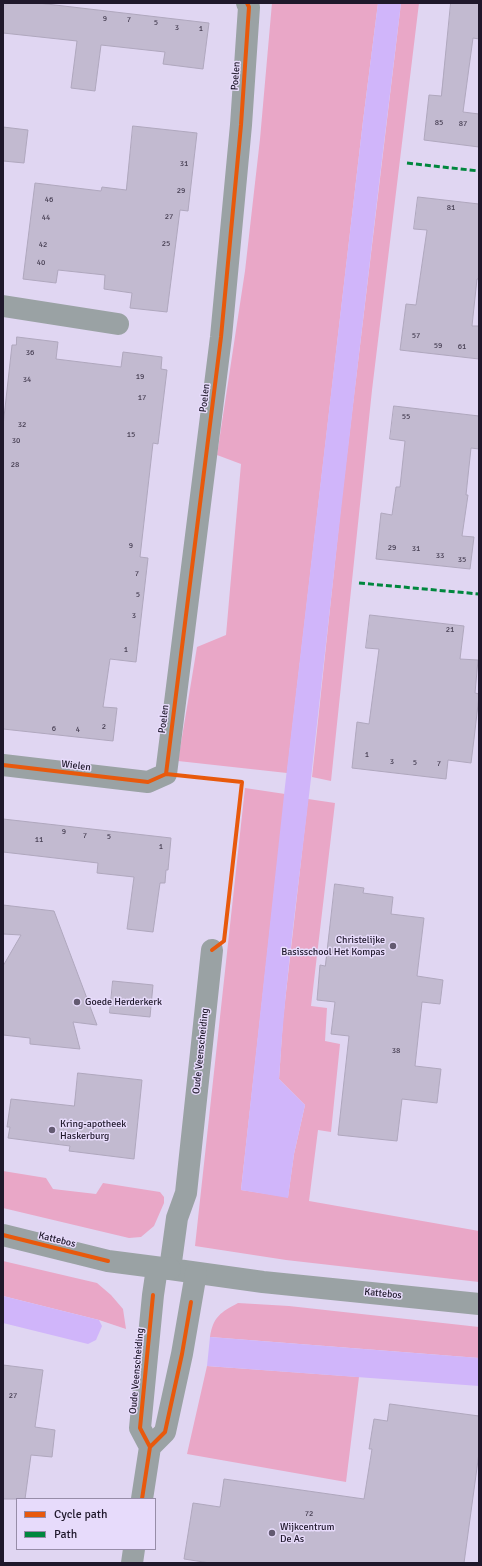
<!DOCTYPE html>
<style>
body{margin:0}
#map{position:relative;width:482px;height:1566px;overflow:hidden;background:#e0d6f2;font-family:Signika,sans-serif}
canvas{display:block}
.frame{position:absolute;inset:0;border:4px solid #1f182b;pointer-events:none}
.legend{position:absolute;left:16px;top:1498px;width:140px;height:52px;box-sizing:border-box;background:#e7dbfb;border:1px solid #978da8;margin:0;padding:5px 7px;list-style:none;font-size:12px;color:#1f182b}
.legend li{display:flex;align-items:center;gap:8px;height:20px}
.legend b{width:20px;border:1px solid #978da8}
</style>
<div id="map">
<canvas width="482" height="1566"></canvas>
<div class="frame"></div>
<ul class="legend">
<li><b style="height:5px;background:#e8590c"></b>Cycle path</li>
<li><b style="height:5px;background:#00873e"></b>Path</li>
</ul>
</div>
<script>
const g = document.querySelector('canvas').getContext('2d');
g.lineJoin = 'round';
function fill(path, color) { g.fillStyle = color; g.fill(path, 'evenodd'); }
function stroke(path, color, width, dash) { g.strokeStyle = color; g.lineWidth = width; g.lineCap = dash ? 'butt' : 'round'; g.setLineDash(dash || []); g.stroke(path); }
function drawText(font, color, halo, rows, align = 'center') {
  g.font = font + ' Signika,sans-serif'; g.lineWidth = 3; g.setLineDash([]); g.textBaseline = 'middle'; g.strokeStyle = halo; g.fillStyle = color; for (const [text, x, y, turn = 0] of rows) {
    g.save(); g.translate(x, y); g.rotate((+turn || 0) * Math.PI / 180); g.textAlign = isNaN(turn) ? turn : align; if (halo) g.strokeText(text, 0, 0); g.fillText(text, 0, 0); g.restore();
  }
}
fill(new Path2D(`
 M272,3H378L363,121L287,773L178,761L197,647L226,635L241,464L217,455L245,271L260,139Z
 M401,3H419L372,390L331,781L312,777L342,496Z
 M245,788L285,794L241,1190L288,1197L294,1154L305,1105L279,1079L283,1019L308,799L335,803L311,1006L327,1008L325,1041L340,1044L331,1132L318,1130L309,1201L479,1231V1282L286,1260L195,1246Z
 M3,1171L46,1178L53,1189L96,1194L103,1183L160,1192L164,1197V1203L154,1226L141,1237L129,1238L3,1208Z
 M3,1261L97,1283L111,1295L123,1309L126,1329L99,1320L3,1296Z
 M238,1303L289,1306L479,1327V1358L210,1337C213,1317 221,1312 238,1303Z
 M207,1366L359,1377L346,1482L187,1454Z`), '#e9a7c7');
fill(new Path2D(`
 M378,3H401C371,246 343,490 316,733C304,848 286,964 279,1079L305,1105L294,1154L288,1198L241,1190L285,786L363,121Z
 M3,1296L99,1320L102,1326L96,1340L88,1344L3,1323Z
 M210,1337L479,1358V1386L207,1366Z`), '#d0b5fa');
const building = new Path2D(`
 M3,3H38L209,23L203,69L163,64L165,52L101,45L95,91L71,88L77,41L3,33Z
 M451,3H479V39L473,38L463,112L479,114V147L424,140L429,95L441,96Z
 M133,126L197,133L188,211L180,210L167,312L130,308L132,293L104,289L105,275L58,270L56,283L23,279L35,183L101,191L102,187L126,190Z
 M3,127L28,130L24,163L3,161Z
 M418,197L479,204V279H477L472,326H479V359L400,350L406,304L416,305L427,230L414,229Z
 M17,337L58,342L56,359L121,367L123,352L162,357L161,369L167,370L158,444L153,443L140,557L148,558L136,662L110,659L103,707L117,708L113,741L3,729V426L12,345H16Z
 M394,406L479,416V449L471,448L466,495H468L462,536L474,537L470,569L376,559L381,513L392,515L396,487H400L405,441L390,439Z
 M370,615L464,626L460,659L478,660L475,693L479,694V696L474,739L471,763L448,760L446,779L352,768L357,722L369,724L379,649L366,648Z
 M3,819L171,838L168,870H166L165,883H160L153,932L127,929L134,877L97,873L98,863L3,852Z
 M335,884L364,888L363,893L393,897L391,914L424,918L417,976L443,980L440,1004L422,1002L415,1066L441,1069L437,1103L402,1099L397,1141L338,1135L349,1036L331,1034L335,1002L317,1000L320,965L325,966Z
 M3,905L54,911L97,1025L73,1022L80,1049L30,1044V1038L3,1035V966L21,935L3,934Z
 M113,981L153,985L150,1017L110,1013Z
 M78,1073L142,1080L134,1159L69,1151L70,1146L8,1138L10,1127H7L11,1099L74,1106Z
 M3,1365L43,1370L35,1427L55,1430L52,1457L31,1455L25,1499H3Z
 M390,1404L479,1416V1453L464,1563H210L184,1559L193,1503L220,1507L224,1479L364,1499L372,1449H369L374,1419L387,1421Z`);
fill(building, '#c2bad0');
stroke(building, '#afa7bd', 1);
stroke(new Path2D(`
 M3,306L118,324
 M3,765L148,782L166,774L221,337L241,125L249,7L247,3
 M212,950L186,1193L177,1218L170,1269L263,1282L479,1304`), '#9aa2a4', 22);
stroke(new Path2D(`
 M3,1235L108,1261L170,1269
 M150,1447L140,1428L153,1295L157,1268
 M142,1499L150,1447L165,1432L182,1354L196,1273
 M132,1563L134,1549`), '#9aa2a4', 22);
stroke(new Path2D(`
 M407,163L479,171
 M359,583L479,594`), '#00873e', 3, [6, 3]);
stroke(new Path2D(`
 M3,765L148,782L166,774L221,337L241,125L249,7L247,3
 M166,774L242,782L224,941L212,950
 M3,1235L108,1261
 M150,1447L140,1428L153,1295
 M142,1499L150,1447L165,1432L182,1354L191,1302`), '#e8590c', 4);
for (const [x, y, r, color] of [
 [393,946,4,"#635a71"],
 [77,1002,4,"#635a71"],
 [52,1130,4,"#635a71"],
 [272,1533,4,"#635a71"]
]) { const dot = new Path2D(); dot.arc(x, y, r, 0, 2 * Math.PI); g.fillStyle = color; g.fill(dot); stroke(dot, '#e7dbfb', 1.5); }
drawText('8px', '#484054', null, [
 ["9",105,19],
 ["7",129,20],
 ["5",156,23],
 ["3",177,28],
 ["1",201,29],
 ["85",439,123],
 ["87",463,124],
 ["31",184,164],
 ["29",181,191],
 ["46",49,200],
 ["81",451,208],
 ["27",169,217],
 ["44",46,218],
 ["25",166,244],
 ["42",43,245],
 ["40",41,263],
 ["57",416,336],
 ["59",438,346],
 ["61",462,347],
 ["36",30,353],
 ["19",140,377],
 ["34",27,380],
 ["17",142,398],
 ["55",406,417],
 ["32",22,425],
 ["15",131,435],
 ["30",16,441],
 ["28",15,465],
 ["9",131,546],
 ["29",392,548],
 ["31",416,549],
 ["33",440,556],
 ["35",462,560],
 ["7",137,574],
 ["5",138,595],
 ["3",134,616],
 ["21",450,630],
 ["1",126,650],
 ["2",104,727],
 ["6",54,729],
 ["4",78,730],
 ["1",367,755],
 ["3",392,762],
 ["5",415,763],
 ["7",439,764],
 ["9",64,832],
 ["7",85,836],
 ["5",109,837],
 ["11",39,840],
 ["1",161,847],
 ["38",396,1051],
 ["27",13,1396],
 ["72",309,1514]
]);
drawText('10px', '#1f182b', '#e7dbfb', [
 ["Poelen",236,76,-86],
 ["Poelen",205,398,-83],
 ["Poelen",164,719,-83],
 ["Wielen",76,766,7],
 ["Oude Veenscheiding",201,1051,-84],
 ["Kattebos",57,1240,14],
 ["Kattebos",383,1294,6],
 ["Oude Veenscheiding",137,1371,-85]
]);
drawText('10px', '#1f182b', '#e7dbfb', [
 ["Christelijke",385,940,"right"],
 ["Basisschool Het Kompas",385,952,"right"],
 ["Goede Herderkerk",85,1002],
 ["Kring-apotheek",60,1124],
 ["Haskerburg",60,1136],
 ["Wijkcentrum",280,1527],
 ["De As",280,1539]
], 'left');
</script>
